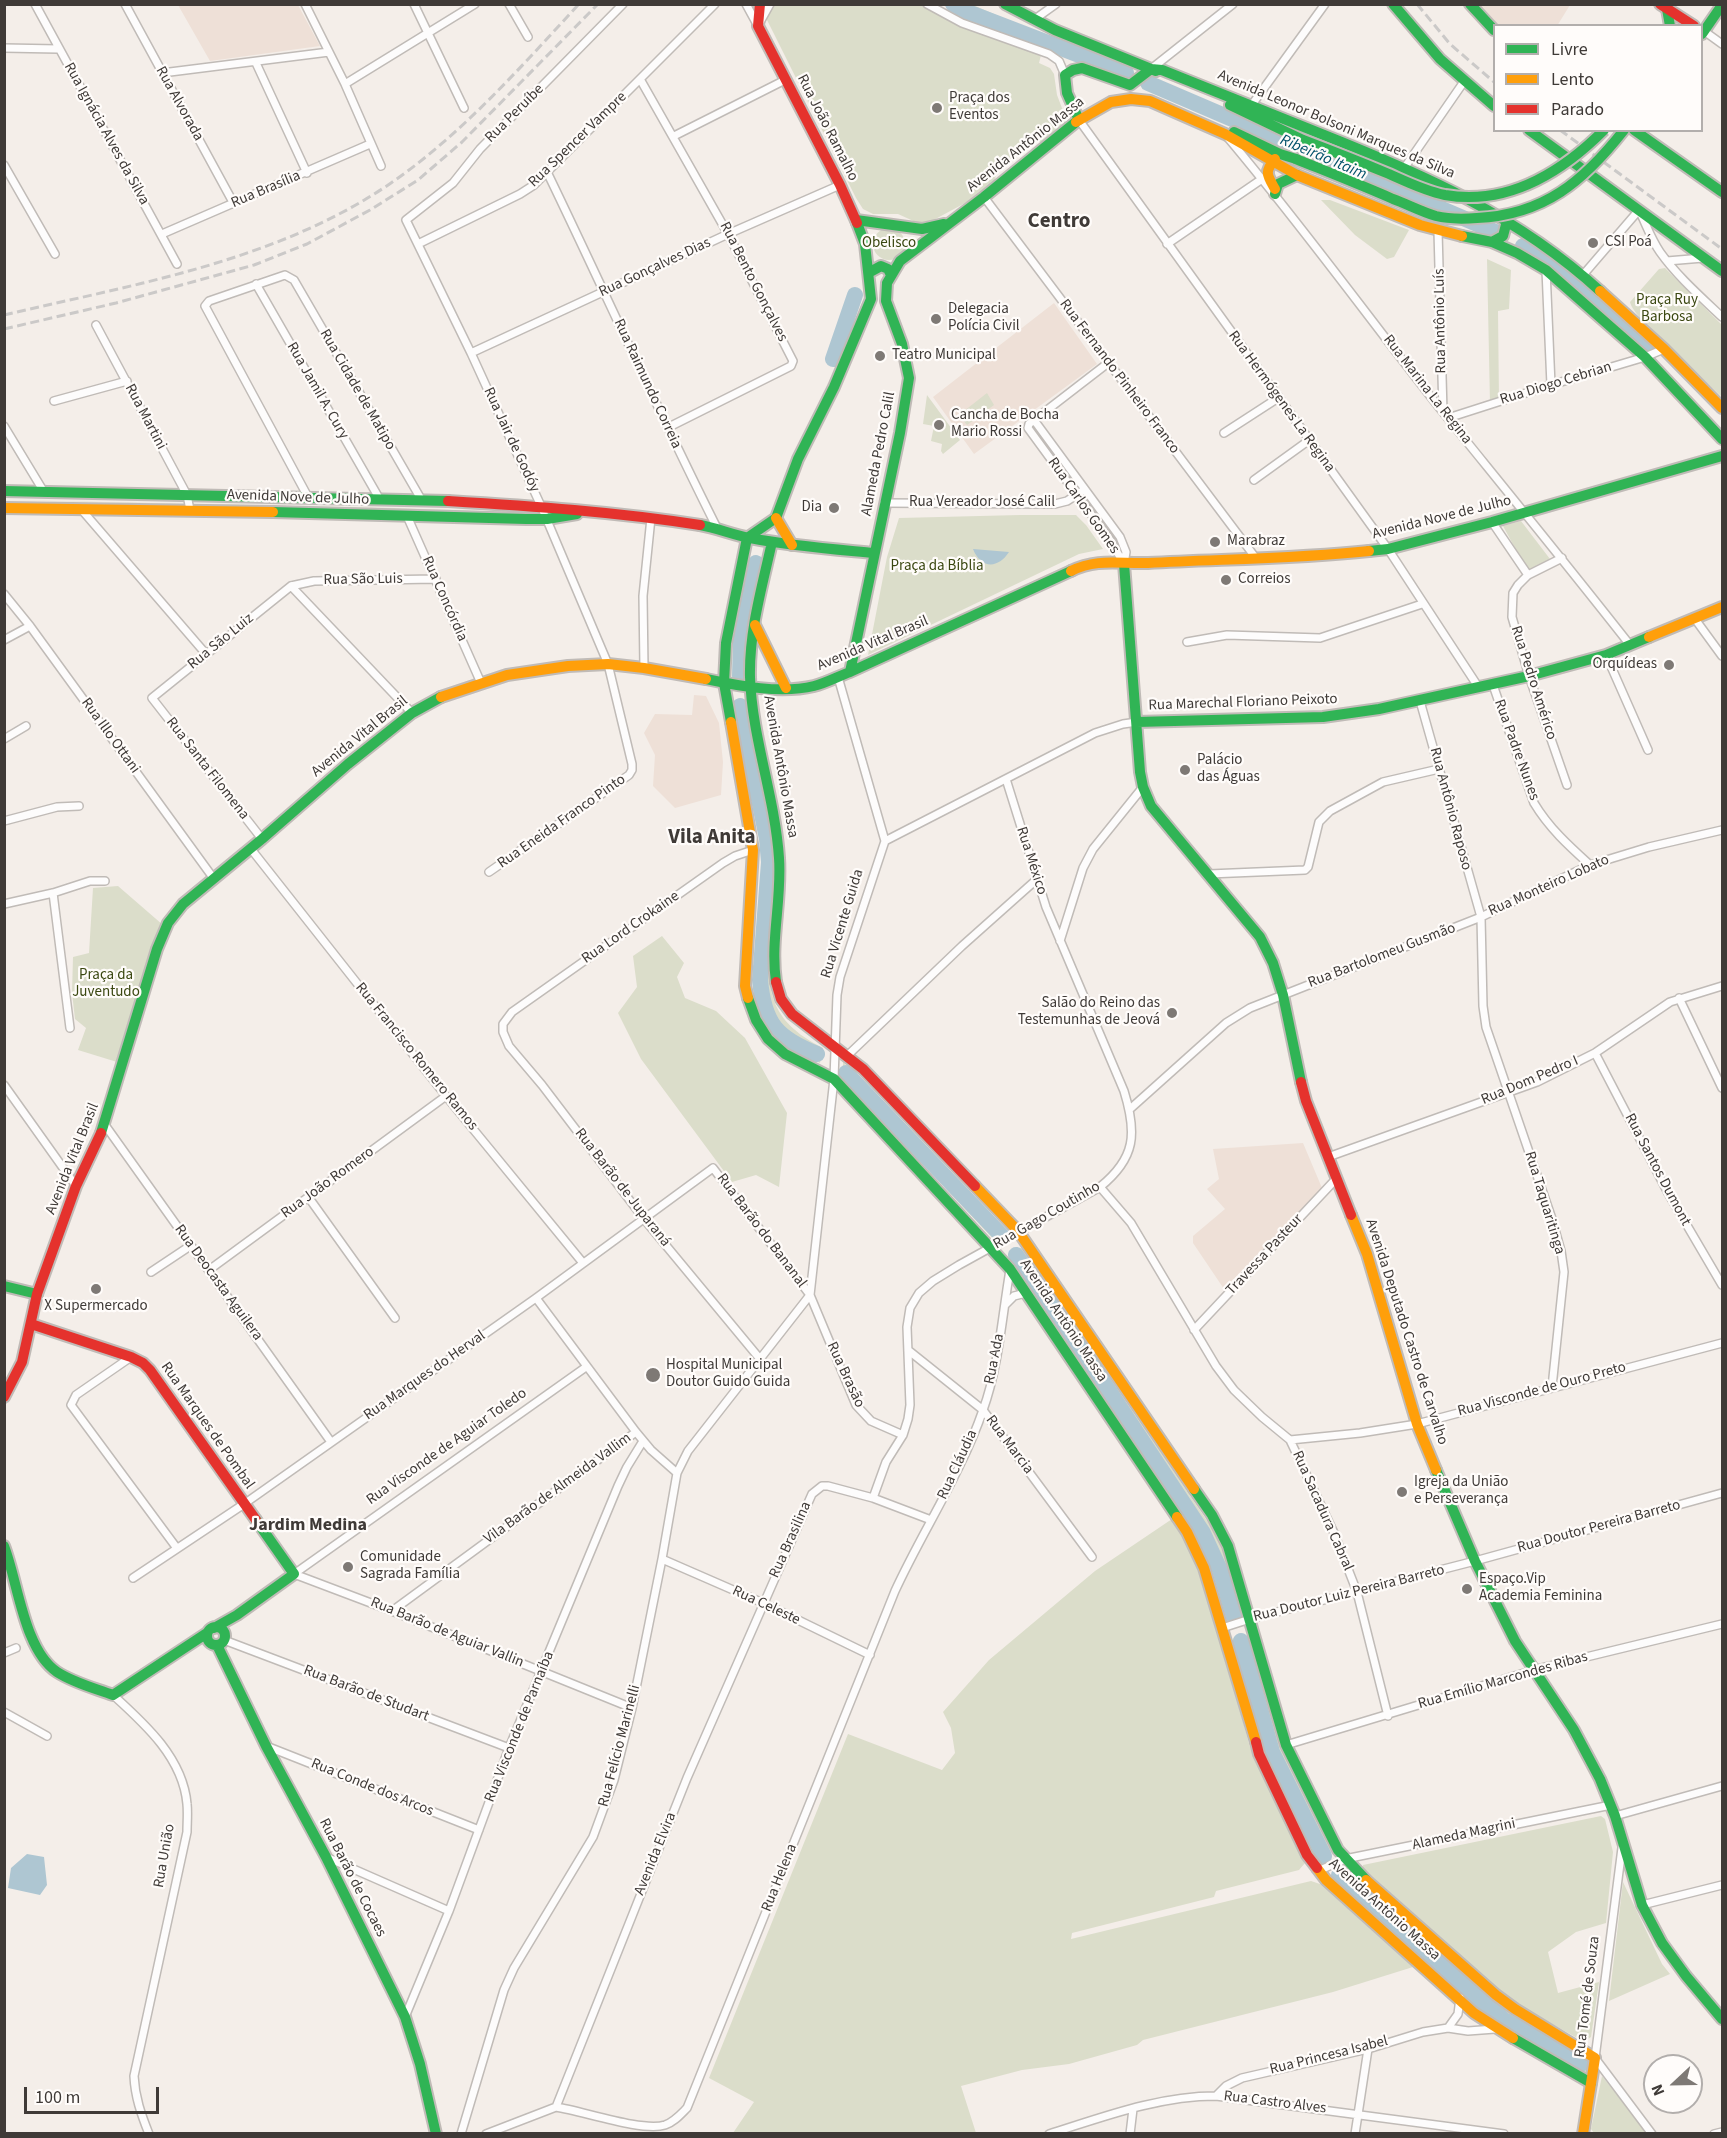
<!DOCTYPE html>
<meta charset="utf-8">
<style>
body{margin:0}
#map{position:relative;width:1727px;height:2138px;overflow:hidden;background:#f4eee9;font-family:"Source Sans 3",sans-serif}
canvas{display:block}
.frame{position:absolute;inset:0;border:6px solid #3f3a37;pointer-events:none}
.legend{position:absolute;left:1493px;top:24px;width:210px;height:108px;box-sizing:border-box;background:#fffcfa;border:2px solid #b2aeac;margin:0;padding:8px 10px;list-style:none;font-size:18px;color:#3f3a37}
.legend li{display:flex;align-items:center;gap:12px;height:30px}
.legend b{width:30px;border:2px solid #b2aeac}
.north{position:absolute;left:1643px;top:2054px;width:60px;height:60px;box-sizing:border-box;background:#fffcfa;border:2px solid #b2aeac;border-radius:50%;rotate:248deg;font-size:16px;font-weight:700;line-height:24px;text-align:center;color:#3f3a37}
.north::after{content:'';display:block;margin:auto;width:21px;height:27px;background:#7e7975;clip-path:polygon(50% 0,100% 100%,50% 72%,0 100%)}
.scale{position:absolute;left:24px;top:2087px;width:135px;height:27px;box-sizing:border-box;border:3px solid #3f3a37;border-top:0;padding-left:8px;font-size:18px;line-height:21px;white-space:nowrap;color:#3f3a37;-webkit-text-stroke:4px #fffcfa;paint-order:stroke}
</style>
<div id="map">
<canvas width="1727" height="2138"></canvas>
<div class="frame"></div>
<ul class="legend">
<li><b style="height:8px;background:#30b455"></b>Livre</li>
<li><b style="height:8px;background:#ff9f0a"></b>Lento</li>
<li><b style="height:8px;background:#e5322d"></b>Parado</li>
</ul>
<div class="north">N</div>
<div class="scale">100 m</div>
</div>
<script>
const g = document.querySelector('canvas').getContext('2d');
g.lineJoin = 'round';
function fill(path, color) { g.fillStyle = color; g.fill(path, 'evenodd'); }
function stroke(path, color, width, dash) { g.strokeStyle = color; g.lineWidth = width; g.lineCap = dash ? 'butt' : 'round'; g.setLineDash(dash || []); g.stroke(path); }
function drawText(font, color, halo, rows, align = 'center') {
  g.font = font + ' "Source Sans 3",sans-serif'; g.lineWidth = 4.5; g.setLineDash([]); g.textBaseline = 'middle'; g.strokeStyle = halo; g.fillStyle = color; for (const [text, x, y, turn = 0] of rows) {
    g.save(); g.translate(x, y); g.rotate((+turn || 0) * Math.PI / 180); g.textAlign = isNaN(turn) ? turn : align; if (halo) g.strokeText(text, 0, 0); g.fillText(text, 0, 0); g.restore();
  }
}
fill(new Path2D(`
 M178,5H298L320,46L210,61Z
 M1476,5H1570L1557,26L1498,25Z
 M1054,303L1097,364L974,454L933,397Z
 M694,695L706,696L719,723L723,762L721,795L675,808L653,786L655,755L644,733L655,714L692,715Z
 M1303,1143L1322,1188L1224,1289L1193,1243V1236L1225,1209L1207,1189L1219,1179L1213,1149Z`), '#eee0d7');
fill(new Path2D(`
 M766,5H930L938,9L1042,51L1039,63L1050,68L1054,74L1057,95L1065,116V124L1048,142H1035L996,171L995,183L980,195L928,223L920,224L898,214H873L863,209L856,198L764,14Z
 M960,5H973L1052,39L1051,42Z
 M1321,200H1330L1409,230L1394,257L1387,259L1355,235Z
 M873 244a16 16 0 1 1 32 0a16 16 0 1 1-32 0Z
 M1487,259L1511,270L1509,309L1498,311L1499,401L1490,404Z
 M1665,268L1722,325V397C1706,381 1633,319 1630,302L1659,269Z
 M987,393L994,405L967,425L959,415Z
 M927,395L960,440L943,454L941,451L942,444L931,441L934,426L923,424Z
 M5,500L394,508L540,513Z
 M1020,515H1076L1086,525L1103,549L1079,554L868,655L887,557L899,518Z
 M1521,521L1550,559L1527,570L1503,526Z
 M754,560L761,563L748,622L743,679H741L735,677L740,620Z
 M733,701L746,703L773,841C775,872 772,902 770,933C766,990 768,1020 823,1048L820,1063C775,1044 757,1026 754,976L763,863L761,844Z
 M118,886L163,925L117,1062L78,1050L86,1028L75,1019L72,993L73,957L89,953L93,888Z
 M662,936L684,963L677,977L685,998L716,1011L745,1038L787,1113L779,1187L756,1175L732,1182L641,1059L618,1013L637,987L633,956Z
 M843,1062L1007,1231V1237L997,1243L843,1080Z
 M1022,1248L1216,1534L1234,1580L1243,1616C1239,1622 1233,1622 1226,1621L1210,1567L1192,1531L1009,1258L1012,1251Z
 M1172,1519L1190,1549L1203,1577L1250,1747L1305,1863L1299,1870L1216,1891L1214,1897L1072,1933L1071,1939L1311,1881L1320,1884L1413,1967L1333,1992L1143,2040L1137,2045L1069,2064L1022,2070L961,2086L976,2133H733L754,2102L709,2078L848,1734L942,1770L955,1753L951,1728L943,1712L989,1660L1095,1571Z
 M1241,1634L1249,1637L1284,1754L1332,1852L1326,1862H1318L1263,1752L1232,1642L1234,1637Z
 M1601,1816L1605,1819L1613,1852L1606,1923L1576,1932L1548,1952L1558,1993L1599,1982L1591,2037L1584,2042L1524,2008L1498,1989L1363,1868V1865Z
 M1339,1870H1347L1498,2002L1590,2061L1587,2072L1584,2074L1501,2027L1476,2009L1331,1878L1335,1872Z
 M1623,1882L1662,1964L1670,1974L1609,2001Z
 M1602,2076L1647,2133H1594L1591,2129Z`), '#dbddca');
fill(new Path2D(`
 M973,549L1009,552C998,569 981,569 973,549Z
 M27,1854L44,1857L47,1885L40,1895L8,1888L11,1868Z`), '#aec6d2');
stroke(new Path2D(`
 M953,4L970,13L1126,73
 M1148,83L1498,233
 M1523,246L1551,264L1649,351
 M833,359L855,295
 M740,676L741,639L756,563
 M740,706L767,839L769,862L760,980C764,1024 777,1038 817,1054
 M846,1073L1002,1236
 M1016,1255L1068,1329L1203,1533L1220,1570L1234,1617
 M1241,1641L1272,1752L1324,1856
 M1339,1875L1504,2020L1581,2064`), '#aec6d2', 16);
const street = new Path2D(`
 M35,4L177,264
 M125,4L234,204
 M305,4L345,84L381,166
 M414,4L464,108
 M509,4L528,37
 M746,4L758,26
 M927,4L962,23L1049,54L1059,61L1065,75
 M1035,19L1056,4
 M760,22L770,4
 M1704,31L1722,44
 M4,48L58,49
 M256,63L307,173
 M1151,69L1233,4
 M162,73L329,52
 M640,79L728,234L793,361L791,366L667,428
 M345,84L475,4
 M1251,106L1325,4
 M1079,120L1388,549L1479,688
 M674,136L785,80
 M1229,139C1303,227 1371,321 1442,411C1505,489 1568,566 1630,645
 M4,165L55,254
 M1405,167L1463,83
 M548,174C605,292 658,411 717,528
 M984,197L1255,557
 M1438,231L1443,412
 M162,234L370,144
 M418,244L520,194L534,185L715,4
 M1167,244L1262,179
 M1667,261L1703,258
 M1546,270L1551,385
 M1583,275L1639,210C1646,224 1651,239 1660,252C1677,276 1701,297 1722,317
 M256,284L379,498
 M96,325L187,495L190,510
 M471,353L728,234L840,185
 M1108,363L1029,424L1028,428L1110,540L1124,564
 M54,401L127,381
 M1448,418L1551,385L1645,357L1664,349
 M1034,420L1120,537L1126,552L1124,564
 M4,426L44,492
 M1224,433L1278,398
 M1254,480L1308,441
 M308,497L205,306L209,301L285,275L294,280L421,499
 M884,503L1055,504L1067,501L1084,490
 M81,509L206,654
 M407,516L481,683
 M1492,522L1528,575
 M1562,558L1528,575L1518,585L1513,593L1512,617L1529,676L1567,785
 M291,586L412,713
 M4,594L30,626L214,879
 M1695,619L1722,656
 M4,640L30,626
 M1187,642L1227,635L1320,638L1422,604
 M1606,655L1648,750
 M644,668L643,596L651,518
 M1493,685L1534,803C1549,828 1569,846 1590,865
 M1420,701L1481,917L1483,1006L1486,1027L1552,1219L1561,1251L1564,1272L1552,1387
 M4,739L26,726
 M4,821L57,807L79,806
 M262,839L152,698L291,586L314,581L436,579
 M885,841L1095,733L1123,724L1137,722
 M251,849L446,1096L583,1263
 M753,850L735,856L723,863L512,1012L503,1024V1032L509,1046L542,1085L644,1219L760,1359
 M489,872L629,775L632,770V764L608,664L541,506L471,353L406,220L453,183L480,149L623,4
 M1209,874L1305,870L1308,867L1319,822L1330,811L1383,782L1439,769
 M53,893L70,1028
 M4,904L53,893L90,881H105
 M1060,941L1083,868L1093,849L1143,787
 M1679,998L1722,1088
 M1595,1053L1668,1193L1722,1285
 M848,1055L962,946L1036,880
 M4,1085L76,1186
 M1130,1109L1226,1023L1250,1008L1481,917L1590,865L1649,847L1722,830
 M105,1125L331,1442
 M1328,1157L1537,1082L1595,1053L1670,1002L1722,986
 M1100,1187L1131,1223L1216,1366L1234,1390L1262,1417L1290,1440L1334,1533L1357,1592L1388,1716
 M309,1198L395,1318
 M209,1270L446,1096
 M151,1272L190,1246
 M810,1295L834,1079L837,995L840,977L885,841L838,677
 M536,1298L636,1432L651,1450L677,1473
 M1005,1305L1014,1296L1026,1293
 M1194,1330L1336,1179
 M908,1350L983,1410L1092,1557
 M131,1357L76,1395L71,1405L176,1547
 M1290,1440L1360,1433L1417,1424L1722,1343
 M873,1498L886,1462L903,1435L908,1419L910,1405L907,1327L910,1308L919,1293L933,1281L959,1265L1100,1187C1136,1158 1137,1133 1124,1091L1046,907L1006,779
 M662,1559L763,1603L870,1655
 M294,1574L392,1611L632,1708
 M294,1574L586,1367
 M133,1578L244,1504L536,1298L713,1168L810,1295L856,1405L871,1421L903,1435
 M392,1611L636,1432
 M1222,1628L1250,1619L1475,1561L1722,1493
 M224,1640L509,1748
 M4,1653L16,1648
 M113,1695C145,1724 183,1758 187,1804C188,1813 187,1822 187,1832L134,2076C135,2097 141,2114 149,2134
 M4,1712L47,1736
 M1286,1745L1541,1668L1722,1624
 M266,1746L479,1830
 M1615,1816L1722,1786
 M1622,1848L1595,2058L1652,2134
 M326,1857L449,1911
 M1318,1871L1345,1859L1611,1805
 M1642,1905L1722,1885
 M405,2017L449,1911L509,1748L618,1486L627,1467L643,1441
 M1448,2028L1458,2014L1460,1998
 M1216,2096L1226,2086L1242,2078L1368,2049L1423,2032L1448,2028L1468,2031L1495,2029
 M556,2107C583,2111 642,2132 665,2125C674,2122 680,2115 687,2108L895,1591C923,1530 961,1474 983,1410C999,1366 1002,1316 1010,1270
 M556,2107L687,1778L812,1494L822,1486H828L873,1498L931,1520
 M461,2134L504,1990L514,1968L593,1837L614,1780L632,1708L662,1559L677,1473L688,1451L810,1295
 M486,2134L556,2107
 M1049,2134C1103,2117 1158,2096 1216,2096L1504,2134
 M1130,2134L1133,2109
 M1355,2134L1368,2049
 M1714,2134L1722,2132`);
const fast = new Path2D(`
 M1005,4L1055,30L1151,69L1162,70C1214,91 1267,112 1319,133C1422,174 1517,215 1600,291
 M1393,4L1440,59L1494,106
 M1470,4L1494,30
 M1667,9L1670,26
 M1702,34L1722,5
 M1230,105L1303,140
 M1079,120L1067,93L1065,75L1073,70L1082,68L1130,85L1151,69L1156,71
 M1529,130L1722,271
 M1634,130L1722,192
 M1234,132L1280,154L1296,159
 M1275,194L1278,184L1297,175
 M856,220L922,229L944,224
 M1462,236L1492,242L1517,253L1546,270L1645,357L1722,439
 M1492,242L1503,236L1507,221
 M870,272L881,266L888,269L891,275
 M4,491L448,501
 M273,512L526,519H547L577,514
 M700,525C717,528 733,535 750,538C791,546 832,549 874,553
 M772,542C762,587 749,631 750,677C752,738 775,797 779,858C782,900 770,941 776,982
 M1369,551L1388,549L1492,522L1722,456
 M1124,564L1140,772L1143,787L1151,806L1260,937L1273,963L1283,995L1301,1082
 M850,672L900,433L909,378L902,344L886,301L887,283L900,261L984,197L1076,122
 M706,679C739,686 781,694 814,686C826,683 839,676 850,672L1071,571
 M731,722L724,683L726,643L747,538L776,518L798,459L834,387L871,299L865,244L857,223
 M1137,722L1323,717L1379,709L1529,676L1606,655L1649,637
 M748,998L756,1020L768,1039L785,1054L834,1079L1010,1269L1177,1517
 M101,1133L157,949L168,923L183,904L262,839L348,764L412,713L441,697
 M4,1286L37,1294
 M1436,1470L1475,1561L1515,1641L1574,1730L1600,1779L1615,1816L1642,1905L1662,1943L1686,1976L1722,2019
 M1194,1489L1212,1515L1228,1546L1286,1745L1338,1850L1366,1880
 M4,1546C18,1582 24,1650 57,1672C74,1683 94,1688 113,1695L207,1633
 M207 1636a9 9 0 1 1 18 0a9 9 0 1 1-18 0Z
 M214,1628L237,1615L294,1574L256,1520
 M217,1645L266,1746L326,1857L405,2017L420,2064L436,2134
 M1513,2038L1591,2083`);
const slow = new Path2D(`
 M1076,122L1111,102L1131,99L1150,101L1225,134L1297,175L1420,225L1462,236
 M1275,159C1264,172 1267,175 1275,189
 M1600,291L1664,349L1722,408
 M4,508L273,512
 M776,518L792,545
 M1071,571C1097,558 1119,564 1148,563C1221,559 1295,559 1369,551
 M755,625L786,688
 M1649,637L1722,607
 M441,697L507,675L568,666L608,664L644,668L706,679
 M731,722L753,850L745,986L748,998
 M975,1186L1018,1231L1194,1489
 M1351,1215L1367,1254L1417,1424L1436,1470
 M1177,1517L1187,1532L1204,1568L1256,1742
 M1317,1868L1326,1880L1474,2013L1513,2038
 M1366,1880L1496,1995L1515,2009L1595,2058L1583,2134`);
const jam = new Path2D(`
 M760,4L758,26L840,185L857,223
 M1660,4L1694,26
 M448,501C532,506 617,512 700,525
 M776,982L781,999L792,1014L863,1069L975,1186
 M1301,1082L1306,1101L1351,1215
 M31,1324L131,1357L143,1363L150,1370L256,1520
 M4,1397L22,1362L37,1294L76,1186L101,1133
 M1256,1742L1259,1754L1307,1855L1317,1868`);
stroke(street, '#c0bbb7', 10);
stroke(fast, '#c0bbb7', 14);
stroke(slow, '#c0bbb7', 14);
stroke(jam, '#c0bbb7', 14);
stroke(street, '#fdfcfc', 7);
stroke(fast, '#30b455', 10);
stroke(slow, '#ff9f0a', 10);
stroke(jam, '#e5322d', 10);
stroke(new Path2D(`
 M1417,4L1450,44L1494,82
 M1560,130L1722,249
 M4,315C136,284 277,261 391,183C462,134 520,68 579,4
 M4,329L116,303L254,265L307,244L370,210L418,180L462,142L598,4`), '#cbc9c8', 3, [9, 4.5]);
const fastBridge = new Path2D(`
 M1303,140C1332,151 1360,162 1389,174C1407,182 1425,191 1445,195C1508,206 1561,173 1604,130
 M1296,159C1328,172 1361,185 1393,199C1407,204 1422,212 1436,216C1448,219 1464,219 1477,218C1544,215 1584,181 1624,130`);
stroke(fastBridge, '#c0bbb7', 14, []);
stroke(fastBridge, '#30b455', 10);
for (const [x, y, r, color] of [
 [937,108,6,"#7e7975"],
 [1593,243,6,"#7e7975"],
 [936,319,6,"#7e7975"],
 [880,356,6,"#7e7975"],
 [939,425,6,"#7e7975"],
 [834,508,6,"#7e7975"],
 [1215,542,6,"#7e7975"],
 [1226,580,6,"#7e7975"],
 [1669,665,6,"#7e7975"],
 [1185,770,6,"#7e7975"],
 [1172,1013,6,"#7e7975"],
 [96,1289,6,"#7e7975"],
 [653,1375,8,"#7e7975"],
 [1402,1492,6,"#7e7975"],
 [348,1567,6,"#7e7975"],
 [1467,1589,6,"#7e7975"]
]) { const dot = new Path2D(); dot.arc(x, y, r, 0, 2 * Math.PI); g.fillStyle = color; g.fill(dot); stroke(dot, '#fffcfa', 2); }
drawText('15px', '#3f3a37', '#fffcfa', [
 ["Praça dos",949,99],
 ["Eventos",949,116],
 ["CSI Poá",1605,243],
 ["Delegacia",948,310],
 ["Polícia Civil",948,327],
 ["Teatro Municipal",892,356],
 ["Cancha de Bocha",951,416],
 ["Mario Rossi",951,433],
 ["Dia",822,508,"right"],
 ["Marabraz",1227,542],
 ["Correios",1238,580],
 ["Orquídeas",1657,665,"right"],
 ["Palácio",1197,761],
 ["das Águas",1197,778],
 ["Salão do Reino das",1160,1004,"right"],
 ["Testemunhas de Jeová",1160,1021,"right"],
 ["X Supermercado",96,1307,"center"],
 ["Hospital Municipal",666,1366],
 ["Doutor Guido Guida",666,1383],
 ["Igreja da União",1414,1483],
 ["e Perseverança",1414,1500],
 ["Comunidade",360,1558],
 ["Sagrada Família",360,1575],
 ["Espaço.Vip",1479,1580],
 ["Academia Feminina",1479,1597]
], 'left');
drawText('15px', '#3f3a37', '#fffcfa', [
 ["Rua Alvorada",179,104,61],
 ["Rua Peruíbe",515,114,-45],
 ["Avenida Leonor Bolsoni Marques da Silva",1336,125,23],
 ["Rua João Ramalho",827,128,63],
 ["Rua Ignácia Alves da Silva",106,134,61],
 ["Rua Spencer Vampre",578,140,-44],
 ["Avenida Antônio Massa",1026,145,-38],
 ["Rua Brasília",266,190,-23],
 ["Rua Gonçalves Dias",655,268,-25],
 ["Rua Bento Gonçalves",753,282,63],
 ["Rua Antônio Luís",1441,321,-91],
 ["Rua Fernando Pinheiro Franco",1119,377,53],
 ["Rua Raimundo Correia",647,384,65],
 ["Rua Diogo Cebrian",1556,384,-17],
 ["Rua Cidade de Matipo",357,390,60],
 ["Rua Marina La Regina",1427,390,52],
 ["Rua Jamil A. Cury",317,391,60],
 ["Rua Hermógenes La Regina",1281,402,54],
 ["Rua Martini",145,417,62],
 ["Rua Jair de Godóy",511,440,65],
 ["Alameda Pedro Calil",879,454,-79],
 ["Avenida Nove de Julho",298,498,2],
 ["Rua Vereador José Calil",982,503],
 ["Rua Carlos Gomes",1083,506,55],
 ["Avenida Nove de Julho",1442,518,-14],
 ["Rua São Luis",363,580,-1],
 ["Rua Concórdia",444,599,66],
 ["Rua São Luiz",221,642,-39],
 ["Avenida Vital Brasil",873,644,-23],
 ["Rua Pedro Américo",1533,683,72],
 ["Rua Marechal Floriano Peixoto",1243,703,-2],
 ["Rua Illo Ottani",110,736,54],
 ["Avenida Vital Brasil",360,737,-39],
 ["Rua Padre Nunes",1516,750,70],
 ["Avenida Antônio Massa",780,767,80],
 ["Rua Santa Filomena",207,769,52],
 ["Rua Antônio Raposo",1450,809,75],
 ["Rua Eneida Franco Pinto",562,822,-35],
 ["Rua México",1031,861,72],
 ["Rua Monteiro Lobato",1549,886,-24],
 ["Rua Vicente Guida",843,924,-73],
 ["Rua Lord Crokaine",631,928,-35],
 ["Rua Bartolomeu Gusmão",1382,956,-21],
 ["Rua Francisco Romero Ramos",416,1057,51],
 ["Rua Dom Pedro I",1530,1081,-23],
 ["Avenida Vital Brasil",73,1159,-68],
 ["Rua Santos Dumont",1657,1170,62],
 ["Rua João Romero",328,1183,-36],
 ["Rua Barão de Juparaná",622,1188,52],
 ["Rua Taquaritinga",1544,1203,73],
 ["Rua Gago Coutinho",1047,1216,-30],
 ["Rua Barão do Bananal",761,1231,53],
 ["Travessa Pasteur",1265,1255,-47],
 ["Rua Deocasta Aguilera",218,1283,54],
 ["Avenida Antônio Massa",1063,1321,56],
 ["Avenida Deputado Castro de Carvalho",1406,1332,72],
 ["Rua Ada",995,1359,-79],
 ["Rua Brasão",845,1375,65],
 ["Rua Marques do Herval",425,1376,-35],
 ["Rua Visconde de Ouro Preto",1542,1390,-15],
 ["Rua Marques de Pombal",207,1426,55],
 ["Rua Marcia",1009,1445,53],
 ["Rua Visconde de Aguiar Toledo",447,1447,-35],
 ["Rua Cláudia",958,1465,-65],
 ["Vila Barão de Almeida Vallim",558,1489,-36],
 ["Rua Sacadura Cabral",1322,1511,66],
 ["Rua Doutor Pereira Barreto",1599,1527,-15],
 ["Rua Brasilina",791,1540,-66],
 ["Rua Doutor Luiz Pereira Barreto",1349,1594,-14],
 ["Rua Celeste",766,1606,25],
 ["Rua Barão de Aguiar Vallin",447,1633,22],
 ["Rua Emílio Marcondes Ribas",1503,1681,-16],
 ["Rua Barão de Studart",366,1694,21],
 ["Rua Visconde de Parnaíba",520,1727,-68],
 ["Rua Felício Marinelli",620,1746,-75],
 ["Rua Conde dos Arcos",372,1788,22],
 ["Alameda Magrini",1464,1835,-12],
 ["Avenida Elvira",656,1854,-68],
 ["Rua União",165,1856,-80],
 ["Rua Barão de Cocaes",352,1878,63],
 ["Rua Helena",780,1878,-68],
 ["Avenida Antônio Massa",1384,1910,42],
 ["Rua Tomé de Souza",1588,1997,-83],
 ["Rua Princesa Isabel",1329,2056,-14],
 ["Rua Castro Alves",1275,2103,7]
]);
drawText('15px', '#3a4710', '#fffcfa', [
 ["Obelisco",889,244],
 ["Praça Ruy",1667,301],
 ["Barbosa",1667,318],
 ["Praça da Bíblia",937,567],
 ["Praça da",106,976],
 ["Juventudo",106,993]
]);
drawText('italic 16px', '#02506a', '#fffcfa', [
 ["Ribeirão Itaim",1323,158,23]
]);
drawText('bold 18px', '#3f3a37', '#fffcfa', [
 ["Jardim Medina",308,1526]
]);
drawText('bold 21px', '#3f3a37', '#fffcfa', [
 ["Centro",1059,222],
 ["Vila Anita",712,838]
]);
</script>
